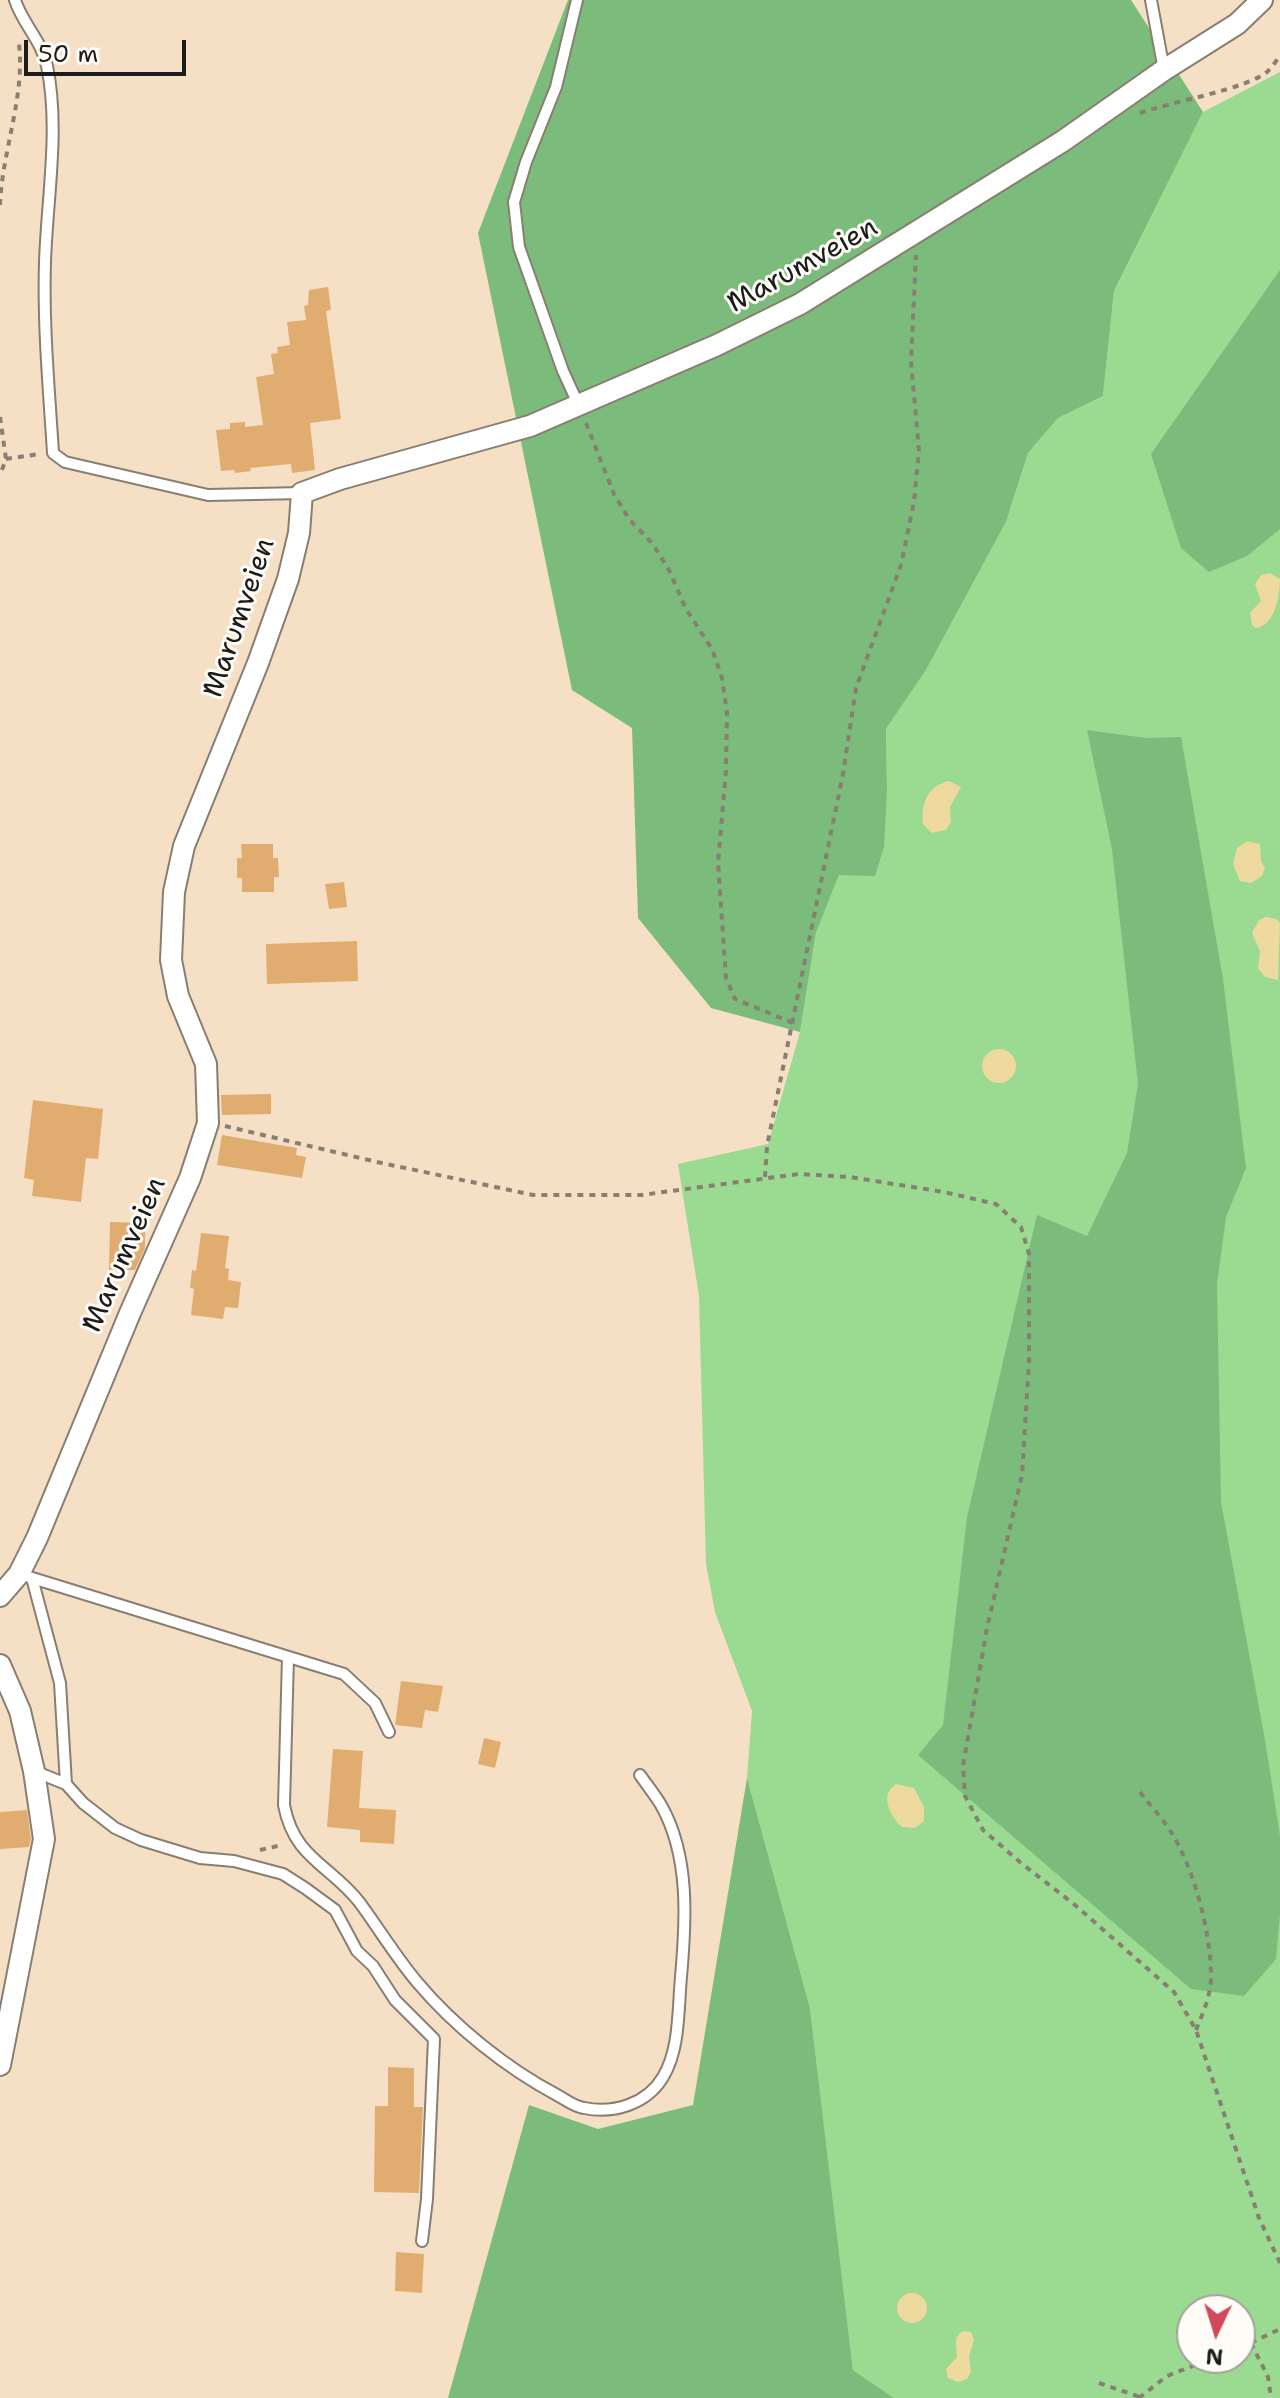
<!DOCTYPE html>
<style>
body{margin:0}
#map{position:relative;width:1280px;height:2398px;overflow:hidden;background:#f5e0c6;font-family:"Shantell Sans",sans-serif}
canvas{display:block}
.north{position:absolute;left:1176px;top:2294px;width:80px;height:80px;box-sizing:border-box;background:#fdfcf7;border:2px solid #a3a29f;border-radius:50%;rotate:184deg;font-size:22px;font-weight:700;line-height:32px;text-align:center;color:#1c1c1c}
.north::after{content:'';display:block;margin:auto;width:28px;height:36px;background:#d1495b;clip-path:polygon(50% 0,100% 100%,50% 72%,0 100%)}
.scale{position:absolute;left:24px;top:40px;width:162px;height:36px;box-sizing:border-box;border:4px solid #1c1c1c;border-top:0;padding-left:10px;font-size:24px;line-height:28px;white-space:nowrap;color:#1c1c1c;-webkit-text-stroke:6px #fdfcf7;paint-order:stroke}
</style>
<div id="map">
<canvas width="1280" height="2398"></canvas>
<div class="north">N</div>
<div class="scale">50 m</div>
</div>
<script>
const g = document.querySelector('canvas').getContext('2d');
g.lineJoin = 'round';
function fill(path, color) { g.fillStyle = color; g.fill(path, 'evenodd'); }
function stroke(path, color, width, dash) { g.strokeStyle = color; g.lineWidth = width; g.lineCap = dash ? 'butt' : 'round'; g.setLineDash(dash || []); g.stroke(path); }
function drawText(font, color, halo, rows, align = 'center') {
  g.font = font + ' "Shantell Sans",sans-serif'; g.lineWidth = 6; g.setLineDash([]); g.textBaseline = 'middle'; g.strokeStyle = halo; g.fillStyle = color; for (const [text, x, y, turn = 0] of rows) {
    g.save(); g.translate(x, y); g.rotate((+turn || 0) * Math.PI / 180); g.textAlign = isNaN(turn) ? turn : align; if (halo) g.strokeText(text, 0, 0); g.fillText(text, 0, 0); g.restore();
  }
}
fill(new Path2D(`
 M1280,72V2398H894L853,2370L810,2008L747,1778L752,1711L715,1612L706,1564L699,1296L678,1164L768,1144L800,1032L816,933L839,875L887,789L886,729L926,670L1006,522L1028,453L1058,418L1103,396L1114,291L1203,112ZM1192,2310H1240V2358H1192Z`), '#9adb91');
fill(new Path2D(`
 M568,0H1131L1203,112L1114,291L1103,396L1058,418L1028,453L1006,522L926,670L886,729L887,789L884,847L875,876L839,875L816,933L800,1032L711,1008L638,918L632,728L572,690L478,233Z
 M1280,270V529L1247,556L1209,572L1181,548L1151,454Z
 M1087,730L1146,738L1181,737L1223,979L1246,1168L1226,1217L1217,1284L1221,1502L1265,1740L1280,1836V1914L1276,1959L1244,1996L1191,1989L918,1755L943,1725L967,1517L1037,1215L1087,1236L1127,1153L1138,1084L1112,849Z
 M747,1778L810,2008L853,2370L894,2398H448L529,2105L598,2129L693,2105Z`), '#7bbb7b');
fill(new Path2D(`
 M1270,573L1280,579C1280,595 1275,626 1256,628L1252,625L1250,613L1261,601L1255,584L1261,575Z
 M949,781L961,787L950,807L951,822L946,830L932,833L923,824C921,804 927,786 949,781Z
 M1247,841L1260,844L1261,861L1265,868L1262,876L1251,883L1240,881L1233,864L1237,848Z
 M1266,917L1276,919L1280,923L1278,980L1265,977L1258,968L1260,951L1252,933L1259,920Z
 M982 1066a17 17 0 1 1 34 0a17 17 0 1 1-34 0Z
 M896,1784L914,1788L924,1807V1821L915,1828L902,1827C890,1816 879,1795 896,1784Z
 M897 2308a15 15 0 1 1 30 0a15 15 0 1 1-30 0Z
 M963,2331L971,2332L974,2339L969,2357L971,2372L967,2379L958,2382L948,2378L946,2369L957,2357C957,2346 952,2338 963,2331Z`), '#eeda9e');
fill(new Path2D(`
 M328,287L331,310L326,311L341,419L310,423L315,470L292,473L291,464L250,468L251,471L235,473L234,470L221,471L216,430L230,429V423L245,422V427L263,425L256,377L274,374L271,354L278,353L277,347L290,345L287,322L306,320L304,306L308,305L309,290Z
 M241,844H273V858H278L279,877H274V892H242V878H237V858H242Z
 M344,882L347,907L329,909L325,884Z
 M357,941L358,981L267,984L266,944Z
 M271,1094V1114L222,1115L221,1095Z
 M33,1100L103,1109L98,1159L86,1158L81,1202L32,1196L34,1180L24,1178Z
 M222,1135L297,1148L296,1155L306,1157L302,1178L217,1165Z
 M110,1222L145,1223V1248L135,1270H109Z
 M201,1233L229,1236L225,1268L229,1269L228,1280L241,1282L238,1308L225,1307L223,1319L191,1315L194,1289L190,1288L192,1270L196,1271Z
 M401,1681L443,1686L438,1712L425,1710L422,1728L395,1725Z
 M484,1738L501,1742L495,1768L478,1764Z
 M333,1749L363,1751L359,1808L396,1810L394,1844L360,1842V1830L327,1827Z
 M27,1810L31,1839L29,1847L0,1849V1812Z
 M388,2067L414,2068V2107H423L419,2193L374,2192L375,2106H388Z
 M396,2252L424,2254L422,2293L395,2291Z`), '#e1ac6f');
const lane = new Path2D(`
 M15,0C22,23 42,41 47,66C60,129 47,198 45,262C43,325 49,389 53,453L65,462L208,495L302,493
 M577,0L556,87L526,162L514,202L519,247L563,371L579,406
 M1151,0L1164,70
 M29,1577L344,1674L375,1703L389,1732
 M32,1578L60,1683L66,1784L83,1803L115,1828L141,1840L200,1858L234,1861L283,1874L305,1888L335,1910L357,1951L373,1966L395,2000L434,2039L427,2199L422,2241
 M288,1657L284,1805C294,1859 331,1865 360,1903C379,1929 396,1957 417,1982C454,2026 506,2068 557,2095C566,2100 575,2107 584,2108C614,2114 647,2104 663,2077C680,2049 678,2009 681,1977C686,1921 690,1856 661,1805C655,1795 647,1785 640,1775
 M34,1771L66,1784`);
const street = new Path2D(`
 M0,1596L19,1574L37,1538L130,1313L190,1178L208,1123L206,1064L178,996L171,960L174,892L184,846L258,663L288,579L299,533L302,493L340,479L530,426L717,345L800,304L1063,141L1164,70L1237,24L1262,0
 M0,1665L20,1711L34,1771L44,1839L0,2065`);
stroke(lane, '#887e71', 14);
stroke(street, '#887e71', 24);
stroke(new Path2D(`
 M1140,113C1170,102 1248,89 1268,71C1272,67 1276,61 1280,56
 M0,205C2,151 25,98 19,44
 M0,417L6,459L0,475
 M586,423L614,494L629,519L652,543L669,570L686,609L712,649L722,678L727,713L726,771L718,863L726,978L735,999L793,1023
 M6,459L39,454
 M225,1126L377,1162L533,1195H641L799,1174L850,1177L944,1192L996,1204L1021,1227L1029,1254V1362L1022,1475L987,1628L963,1766L965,1796L983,1830L1021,1863L1075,1905L1174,1992L1196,2030L1259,2218L1280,2263
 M765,1177L767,1146L843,774L856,688L901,565L914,502L919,450L911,362L916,255
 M1140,1792C1150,1805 1162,1818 1171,1832C1194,1868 1211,1933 1211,1976C1211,1995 1203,2013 1196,2030
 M260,1850L282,1845
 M1251,2343L1268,2377L1271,2398
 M1240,2348L1280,2329
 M1099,2383L1140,2397
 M1139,2398L1167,2376L1213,2358`), '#887e71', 4, [6, 6]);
stroke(lane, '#fff', 10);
stroke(street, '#fff', 20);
drawText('28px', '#1c1c1c', '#fdfcf7', [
 ["Marumveien",803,266,-29],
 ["Marumveien",240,618,-71],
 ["Marumveien",125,1255,-66]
]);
</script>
